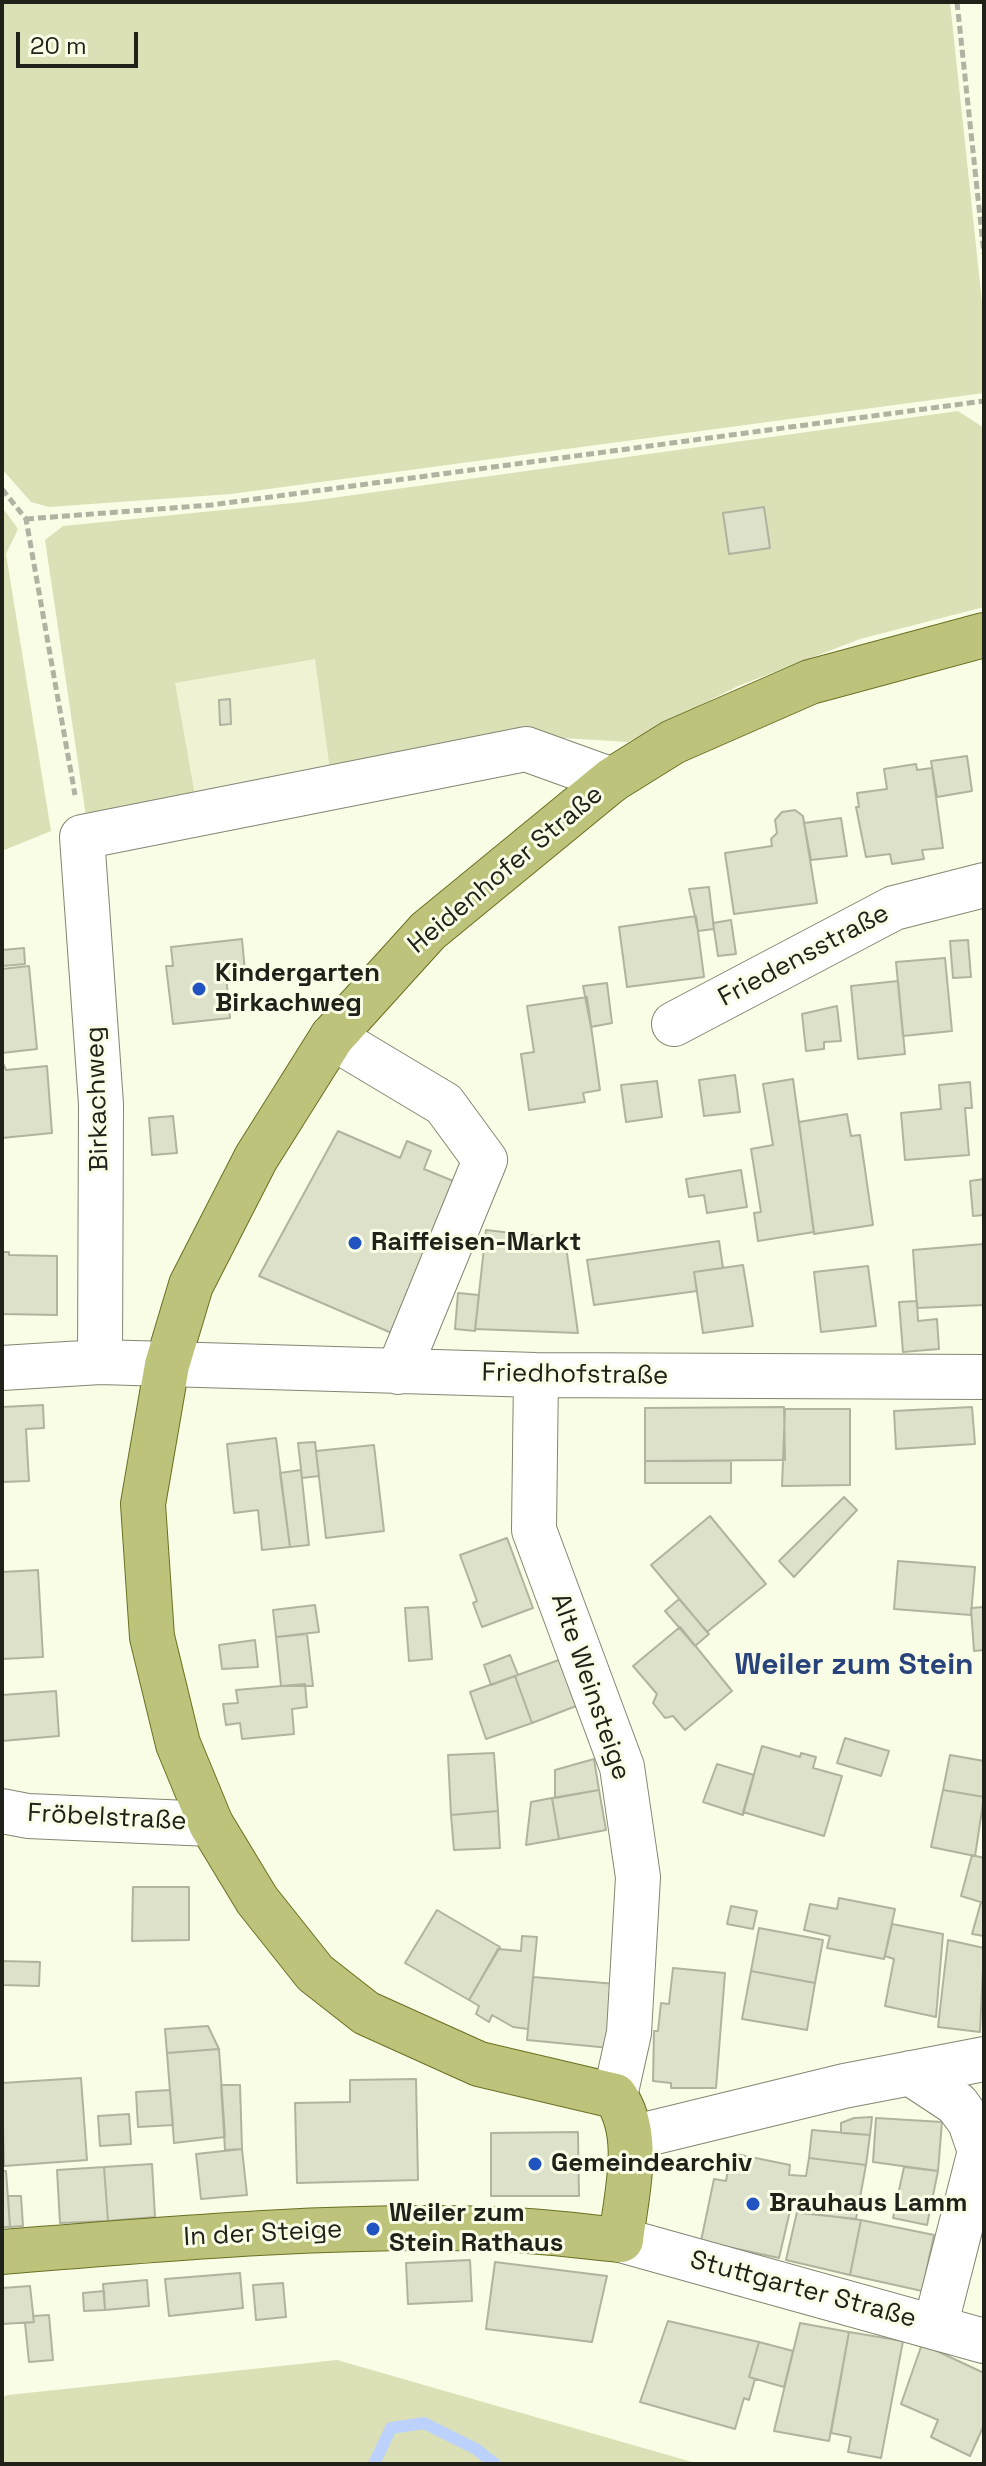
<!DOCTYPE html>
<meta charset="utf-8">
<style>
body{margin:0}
#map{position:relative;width:986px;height:2466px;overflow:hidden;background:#f9fde6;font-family:"Space Grotesk",sans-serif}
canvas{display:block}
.frame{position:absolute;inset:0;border:4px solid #202119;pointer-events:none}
.scale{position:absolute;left:16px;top:32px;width:122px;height:36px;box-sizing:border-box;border:4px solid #202119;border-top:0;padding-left:10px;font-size:24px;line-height:28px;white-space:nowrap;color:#202119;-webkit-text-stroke:6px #f9fde6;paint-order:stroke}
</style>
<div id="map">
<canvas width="986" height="2466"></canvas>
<div class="frame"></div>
<div class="scale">20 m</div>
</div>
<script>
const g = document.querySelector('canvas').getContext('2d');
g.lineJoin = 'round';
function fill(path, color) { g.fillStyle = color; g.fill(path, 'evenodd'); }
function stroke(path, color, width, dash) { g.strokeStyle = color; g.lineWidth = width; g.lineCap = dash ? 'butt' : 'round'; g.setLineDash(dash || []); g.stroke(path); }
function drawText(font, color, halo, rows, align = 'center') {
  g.font = font + ' "Space Grotesk",sans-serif'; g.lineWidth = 6; g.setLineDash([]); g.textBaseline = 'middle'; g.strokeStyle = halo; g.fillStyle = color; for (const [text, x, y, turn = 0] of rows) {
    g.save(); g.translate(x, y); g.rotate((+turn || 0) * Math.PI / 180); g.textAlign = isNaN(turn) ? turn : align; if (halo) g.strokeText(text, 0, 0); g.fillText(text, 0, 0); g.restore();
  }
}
fill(new Path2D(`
 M315,658L330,771L196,801L174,683Z`), '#eff3d4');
fill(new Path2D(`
 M2,2H950L984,321V393L231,494L49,507L31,502L2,469Z
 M958,411L984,428V607L860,639L738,686L628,742L531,736L330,771L315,659L175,683L196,801L87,823L45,540L63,526L303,502Z
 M2,507L18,529L6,554L51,831L2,851Z
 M337,2360L699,2464H2V2397L8,2395Z`), '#dbe0b6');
stroke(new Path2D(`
 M374,2464L391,2428L424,2423L476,2449L495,2464`), '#bcd2fc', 12);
const building = new Path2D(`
 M764,507L770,548L729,554L723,513Z
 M230,699L231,724L220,725L219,700Z
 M967,756L972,791L937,797L931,761Z
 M916,764L917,770L932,768L943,848L922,850L924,859L892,864L890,854L866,857L856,807H859L857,793L887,789L884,769Z
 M795,810L803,816L817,903L734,914L725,853L772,846L771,839L777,833L775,820L782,812Z
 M841,818L847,856L811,860L804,823Z
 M709,887L714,929L698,931L689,889Z
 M696,916L704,977L627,987L619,927Z
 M731,920L736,954L718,956L713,923Z
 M242,939L245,972L226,975L230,1018L173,1024L166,966H173L171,947Z
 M968,940L971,977L953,978L950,941Z
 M24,948L25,964L2,966V950Z
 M945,958L952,1031L903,1036L896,962Z
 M29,966L37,1049L2,1053V969Z
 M898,981L905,1054L858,1059L851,986Z
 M607,983L612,1023L591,1027L583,986Z
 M587,997L600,1090L583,1093L585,1102L529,1110L521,1054L534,1052L527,1006Z
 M837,1006L841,1041L824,1042V1049L806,1051L802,1014Z
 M2,1061L6,1070L47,1066L52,1133L2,1138Z
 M735,1075L740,1112L704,1116L699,1080Z
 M793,1079L814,1232L758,1241L754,1213L761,1212L751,1149L773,1145L763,1084Z
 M657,1081L662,1117L626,1122L621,1085Z
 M970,1082L972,1108H965L969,1155L905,1160L901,1113L941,1109L939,1085Z
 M847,1114L851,1136L860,1135L873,1225L814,1234L799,1122Z
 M173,1116L177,1153L152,1155L149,1118Z
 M338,1131L400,1158L407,1141L431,1151L424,1169L458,1183L394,1334L259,1276Z
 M741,1170L747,1207L707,1213L704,1195L689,1197L686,1179Z
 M984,1179V1215L973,1216L970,1181Z
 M486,1230L565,1239L578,1333L475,1329Z
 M719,1241L723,1268L694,1272L697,1291L594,1305L587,1260Z
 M984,1244V1305L917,1308L913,1250Z
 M2,1252H9V1255L57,1256V1315L2,1314Z
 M743,1265L753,1326L703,1333L694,1272Z
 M868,1266L876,1326L821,1332L814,1272Z
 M458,1293L479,1295L475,1331L455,1329Z
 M917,1301L918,1321L937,1319L939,1349L903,1352L899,1302Z
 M43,1405L44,1428L26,1429L29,1481L2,1482V1407Z
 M784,1407L785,1460L645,1461V1408Z
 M972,1407L975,1444L896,1449L894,1411Z
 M785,1409H850V1485L782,1486Z
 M276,1438L290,1547L262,1550L258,1510L234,1513L227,1444Z
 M315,1442L319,1476L302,1478L298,1443Z
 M374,1445L384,1531L326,1538L316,1451Z
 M645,1461H731V1483H645Z
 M301,1470L309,1545L290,1547L280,1473Z
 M844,1497L857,1510L794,1577L779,1561Z
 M710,1516L766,1584L707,1632L651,1565Z
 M507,1538L533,1608L482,1627L473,1603L477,1601L460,1555Z
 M898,1561L975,1567L971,1615L894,1609Z
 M38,1570L43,1657L2,1659V1572Z
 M679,1599L709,1634L695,1646L665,1611Z
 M315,1605L319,1632L276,1637L273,1610Z
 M428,1607L432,1659L409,1661L405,1608Z
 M984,1607V1650L974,1651L971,1608Z
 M680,1627L732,1691L685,1730L673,1716L665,1718L653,1703L657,1694L633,1666Z
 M307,1634L313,1686H281L276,1637Z
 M255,1640L258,1667L222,1669L219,1645Z
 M510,1655L518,1675L491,1685L484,1665Z
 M567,1657L584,1703L532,1723L515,1676Z
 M515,1676L532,1723L486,1739L470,1692Z
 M305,1684L307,1707L292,1709L294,1734L242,1739L240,1723L226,1725L223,1704L238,1703L236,1690Z
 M56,1691L59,1736L2,1741V1695Z
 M845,1738L889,1751L881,1776L837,1763Z
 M762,1746L800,1757L801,1753L816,1757L813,1768L842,1776L824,1836L743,1812Z
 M494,1753L498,1811L451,1815L448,1755Z
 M950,1755L984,1761V1797L943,1790Z
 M594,1759L599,1790L555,1798V1770Z
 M717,1764L754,1775L743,1815L703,1802Z
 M599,1790L606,1830L559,1839L552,1798Z
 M943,1790L984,1797L975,1856L931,1847Z
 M552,1798L559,1839L526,1845L531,1802Z
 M498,1811L500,1848L454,1850L451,1815Z
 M972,1855L984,1858V1903L961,1896Z
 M133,1887H189V1940L132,1941Z
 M839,1898L895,1909L884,1959L827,1948L830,1936L804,1930L810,1904L837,1909Z
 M981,1902L984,1903V1936L972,1934Z
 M731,1906L757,1911L753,1929L727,1924Z
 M437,1910L500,1947L469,2000L405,1963Z
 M892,1924L943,1934L936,2017L885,2006L894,1959L885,1956Z
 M759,1928L823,1940L815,1983L751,1971Z
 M522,1936L537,1937L528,2029L513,2027L492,2015L489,2022L476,2014L479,2006L469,2000L498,1949L521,1951Z
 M948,1940L984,1948L980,2032L938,2027Z
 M2,1961L40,1962L39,1986L2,1985Z
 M673,1968L725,1973L716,2088H671V2083L653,2081L654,2031H658L661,2003L669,2004Z
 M751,1971L815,1983L807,2030L742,2019Z
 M533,1977L616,1984L610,2048L527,2040Z
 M208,2026L219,2049L167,2053L165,2029Z
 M219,2049L225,2137L174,2143L167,2053Z
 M81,2078L87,2160L4,2166L2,2083Z
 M416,2079L418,2180L297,2183L295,2103L350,2102V2080Z
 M221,2085H240L242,2149L225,2150Z
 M170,2090L173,2125L138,2127L136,2092Z
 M129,2114L131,2144L100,2146L98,2116Z
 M872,2117L870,2135L841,2133V2123L854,2118Z
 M876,2118L942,2122L938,2171L873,2162Z
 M812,2130L870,2135L866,2165L809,2158Z
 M578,2132L579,2196H491V2133Z
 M242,2149L247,2195L201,2199L196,2154Z
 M731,2153L790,2165L789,2175L806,2176L809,2158L866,2165L856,2219L800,2213L802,2200L793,2198L779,2258L701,2241L714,2179L726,2181Z
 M152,2164L155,2217L108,2221L104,2167Z
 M104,2167L108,2221L60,2223L57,2170Z
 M904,2167L938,2171L927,2225L893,2218Z
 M2,2171H6L10,2227H2Z
 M8,2196H21L23,2226L10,2227Z
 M797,2212L861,2220L850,2275L786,2260Z
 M861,2220L934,2235L922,2291L850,2275Z
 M470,2260L472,2301L408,2304L406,2263Z
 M495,2262L607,2276L592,2342L486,2329Z
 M240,2273L243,2308L169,2316L165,2279Z
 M147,2280L149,2306L105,2310L103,2284Z
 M283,2283L286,2317L256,2320L253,2285Z
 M30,2286L34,2322L2,2324V2288Z
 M104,2291L105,2310L84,2311L83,2293Z
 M49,2315L53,2360L29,2362L25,2323L34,2322L33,2316Z
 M668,2321L759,2342L749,2377L755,2379L749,2400L744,2398L735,2429L640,2402Z
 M800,2323L849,2332L829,2441L774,2431Z
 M849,2332L903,2341L881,2458L848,2452L851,2437L831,2433Z
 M759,2342L793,2351L784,2387L749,2377Z
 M922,2344L984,2373V2425L970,2456L931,2437L938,2420L901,2404Z`);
fill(building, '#dee1ca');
stroke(building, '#b0b39e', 2);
const minor = new Path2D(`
 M674,1024L894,908L984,885
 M332,1037L444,1104L485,1160L398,1372
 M100,1362L101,1104L82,837L526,749L612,780
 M2,1368L100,1362L536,1375L984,1377
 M536,1375L534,1530L622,1767L638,1877L629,2033L615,2096
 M2,1811L28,1816L211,1824
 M910,2073L957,2104L970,2122L980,2151L935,2327
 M631,2138L844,2086L984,2059
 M621,2240L984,2341`);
const major = new Path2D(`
 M2,2252C165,2239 330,2224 494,2229C536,2230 579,2236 621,2240C626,2194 643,2136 615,2096L479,2064L366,2013L315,1973L257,1900L211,1824L178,1744L152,1637L143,1504L167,1365L191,1285L256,1158L332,1037L428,931L612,780L673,742L810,682L984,635`);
stroke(minor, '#838672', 46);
stroke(major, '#6a7021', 46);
stroke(new Path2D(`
 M957,2L984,254
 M2,489L26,519L75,795
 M26,519L211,505L984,401`), '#b0b3a1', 5, [8, 4]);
stroke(minor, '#fff', 44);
stroke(major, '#bec37c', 44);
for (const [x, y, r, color] of [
 [199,989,8,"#2254c1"],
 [355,1243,8,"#2254c1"],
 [535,2164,8,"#2254c1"],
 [753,2204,8,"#2254c1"],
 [373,2229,8,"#2254c1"]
]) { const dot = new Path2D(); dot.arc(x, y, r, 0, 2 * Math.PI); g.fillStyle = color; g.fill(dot); stroke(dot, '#f9fde6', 3); }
drawText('26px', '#202119', '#f9fde6', [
 ["Heidenhofer Straße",506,870,-40],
 ["Friedensstraße",804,956,-28],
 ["Birkachweg",98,1099,-92],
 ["Friedhofstraße",575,1375,1],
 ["Alte Weinsteige",590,1687,71],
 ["Fröbelstraße",107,1818,3],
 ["In der Steige",263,2234,-3],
 ["Stuttgarter Straße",803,2290,15]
]);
drawText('bold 26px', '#202119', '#f9fde6', [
 ["Kindergarten",215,974],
 ["Birkachweg",215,1004],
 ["Raiffeisen-Markt",371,1243],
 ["Gemeindearchiv",551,2164],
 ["Brauhaus Lamm",769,2204],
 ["Weiler zum",389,2214],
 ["Stein Rathaus",389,2244]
], 'left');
drawText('bold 30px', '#28437b', '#f9fde6', [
 ["Weiler zum Stein",854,1666]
]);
</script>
